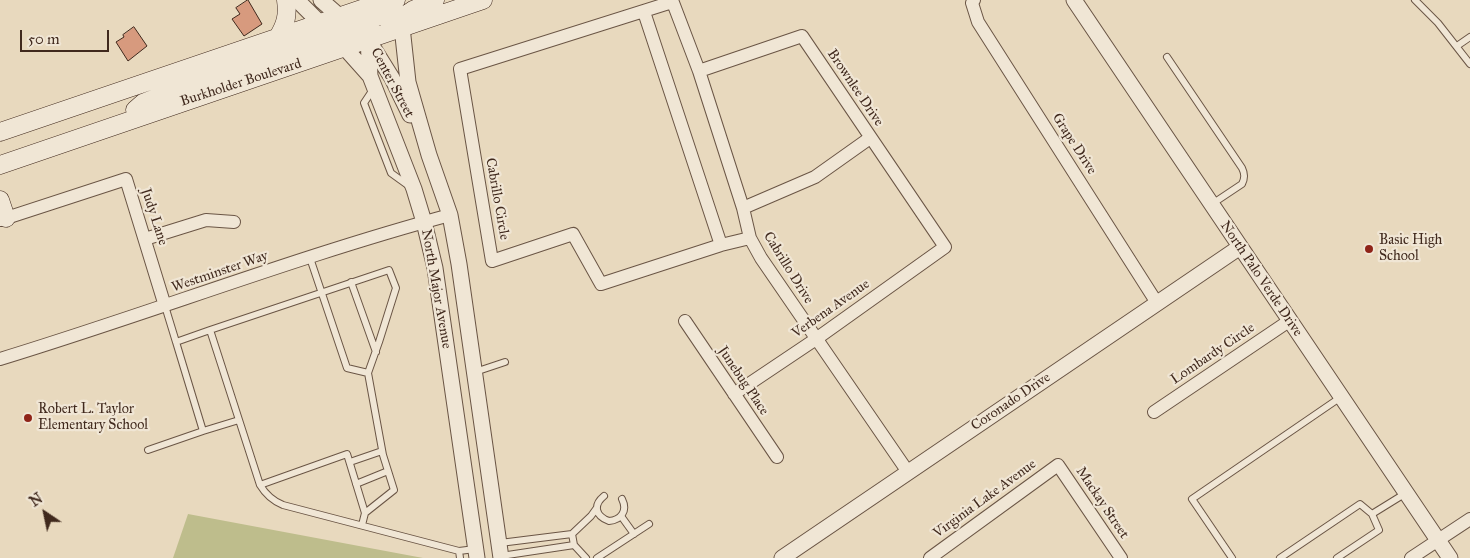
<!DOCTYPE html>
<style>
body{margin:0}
#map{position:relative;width:1470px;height:558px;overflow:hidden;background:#e8d9be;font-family:"IM FELL Great Primer",serif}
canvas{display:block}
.north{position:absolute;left:20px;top:488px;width:50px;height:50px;-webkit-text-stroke:4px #f0e6d5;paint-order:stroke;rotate:326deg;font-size:14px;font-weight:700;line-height:20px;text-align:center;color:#40291d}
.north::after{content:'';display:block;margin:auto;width:18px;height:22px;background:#40291d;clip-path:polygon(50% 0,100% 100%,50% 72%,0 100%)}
.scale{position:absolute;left:20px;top:30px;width:89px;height:22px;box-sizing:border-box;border:2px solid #40291d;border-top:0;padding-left:6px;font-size:15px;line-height:18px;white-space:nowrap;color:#40291d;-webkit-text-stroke:4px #f0e6d5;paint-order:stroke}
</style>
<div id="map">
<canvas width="1470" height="558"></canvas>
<div class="north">N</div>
<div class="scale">50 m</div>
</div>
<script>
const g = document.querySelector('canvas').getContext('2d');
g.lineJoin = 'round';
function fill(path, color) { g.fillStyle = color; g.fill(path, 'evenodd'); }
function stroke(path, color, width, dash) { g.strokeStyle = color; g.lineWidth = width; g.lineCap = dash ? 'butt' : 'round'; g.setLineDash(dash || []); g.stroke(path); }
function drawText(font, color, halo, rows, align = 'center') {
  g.font = font + ' "IM FELL Great Primer",serif'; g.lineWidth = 4.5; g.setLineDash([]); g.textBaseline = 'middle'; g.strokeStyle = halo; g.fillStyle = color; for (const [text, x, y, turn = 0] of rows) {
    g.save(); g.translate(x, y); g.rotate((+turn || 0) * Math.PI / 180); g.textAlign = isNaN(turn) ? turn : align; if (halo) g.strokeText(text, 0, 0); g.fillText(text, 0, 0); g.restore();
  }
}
fill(new Path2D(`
 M188,514L423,558H173Z`), '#bebd8c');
const building = new Path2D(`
 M248,0L262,24L244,36L232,19L240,14L236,8Z
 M134,27L147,46L128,61L116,42L124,37L123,35Z`);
fill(building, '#d79a7e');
stroke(building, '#40291d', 1);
const service = new Path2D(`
 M1415,0L1438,23L1470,64
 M1457,46L1470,37
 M1167,57L1242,168C1245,174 1245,178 1242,184L1212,204
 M374,88L364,103L391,173L409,186
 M310,258L347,368L368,373
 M351,282L376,352
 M165,306L176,342
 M210,330L389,270L396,288L379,342L368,373L383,455L394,490L365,513L362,525
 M475,372L505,362
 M239,420L203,431L176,342L210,330L260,485C266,495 273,501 283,505L459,551L475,549
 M148,450L203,431
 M350,462L382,451
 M356,484L388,471
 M260,485L347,454L365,513
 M604,496C593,505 595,516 609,521C621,520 628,511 622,499
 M621,516L634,534
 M500,543L572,534
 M459,551L460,558
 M501,556L574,545
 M586,558L574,545L572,534L591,516L596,509
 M597,558L649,524
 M1232,558L1192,499L1341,397
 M1280,558L1360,504L1372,514L1406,493
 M1337,558L1379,530L1372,514`);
const minor = new Path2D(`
 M672,0L699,71L743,208L750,238L761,258L908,472
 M974,0L972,3L978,22L1157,303
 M672,2L460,69L492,261L573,234L601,284L721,245L750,238
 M644,12L721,245
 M699,71L802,36L945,247L816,339L734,394
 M743,208L815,177L870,138
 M0,220L126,179L165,306
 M145,239L206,220L234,222
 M685,321L777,457
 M0,359C151,313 298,256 450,215
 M1154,412L1289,321
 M930,558L1058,465L1121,558
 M1411,558L1470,519`);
const tertiary = new Path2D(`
 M297,0L345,48L370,76
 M321,0L346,22
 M1074,0L1450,558
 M401,18L408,82L429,155L450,215L459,264L501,558
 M372,29L368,39L370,76L414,189L424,222L435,268L477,558
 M369,41L392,78L410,115
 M782,558L1240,247`);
const secondary = new Path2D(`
 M390,25L413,10L435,0
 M278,37C286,24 288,15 286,0
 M135,110L143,103L192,84L315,42L377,17L396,0
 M0,132L388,0
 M0,165L483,0
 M0,200L6,218`);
stroke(service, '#6a5545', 8);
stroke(minor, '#6a5545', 14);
stroke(tertiary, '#6a5545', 17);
stroke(secondary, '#40291d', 19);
stroke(service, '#f0e6d5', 6);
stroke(minor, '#f0e6d5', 12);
stroke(tertiary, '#f0e6d5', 15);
stroke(secondary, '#f0e6d5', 18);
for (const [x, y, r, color] of [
 [1369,249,5,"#8f2418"],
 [28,418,5,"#8f2418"]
]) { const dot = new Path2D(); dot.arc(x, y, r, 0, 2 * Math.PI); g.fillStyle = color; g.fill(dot); stroke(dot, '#f0e6d5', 2); }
drawText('14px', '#40291d', '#f0e6d5', [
 ["Burkholder Boulevard",241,83,-18],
 ["Center Street",392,83,62],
 ["Brownlee Drive",855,88,56],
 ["Grape Drive",1074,144,57],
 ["Cabrillo Circle",497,199,80],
 ["Judy Lane",154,217,72],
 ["Cabrillo Drive",788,268,58],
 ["Westminster Way",220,272,-19],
 ["North Palo Verde Drive",1261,279,56],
 ["North Major Avenue",436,289,80],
 ["Verbena Avenue",831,309,-35],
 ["Lombardy Circle",1213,354,-34],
 ["Junebug Place",743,381,56],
 ["Coronado Drive",1011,402,-34],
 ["Virginia Lake Avenue",985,499,-36],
 ["Mackay Street",1102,503,56]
]);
drawText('14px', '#40291d', '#f0e6d5', [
 ["Basic High",1379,241],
 ["School",1379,257],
 ["Robert L. Taylor",38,410],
 ["Elementary School",38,426]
], 'left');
</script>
